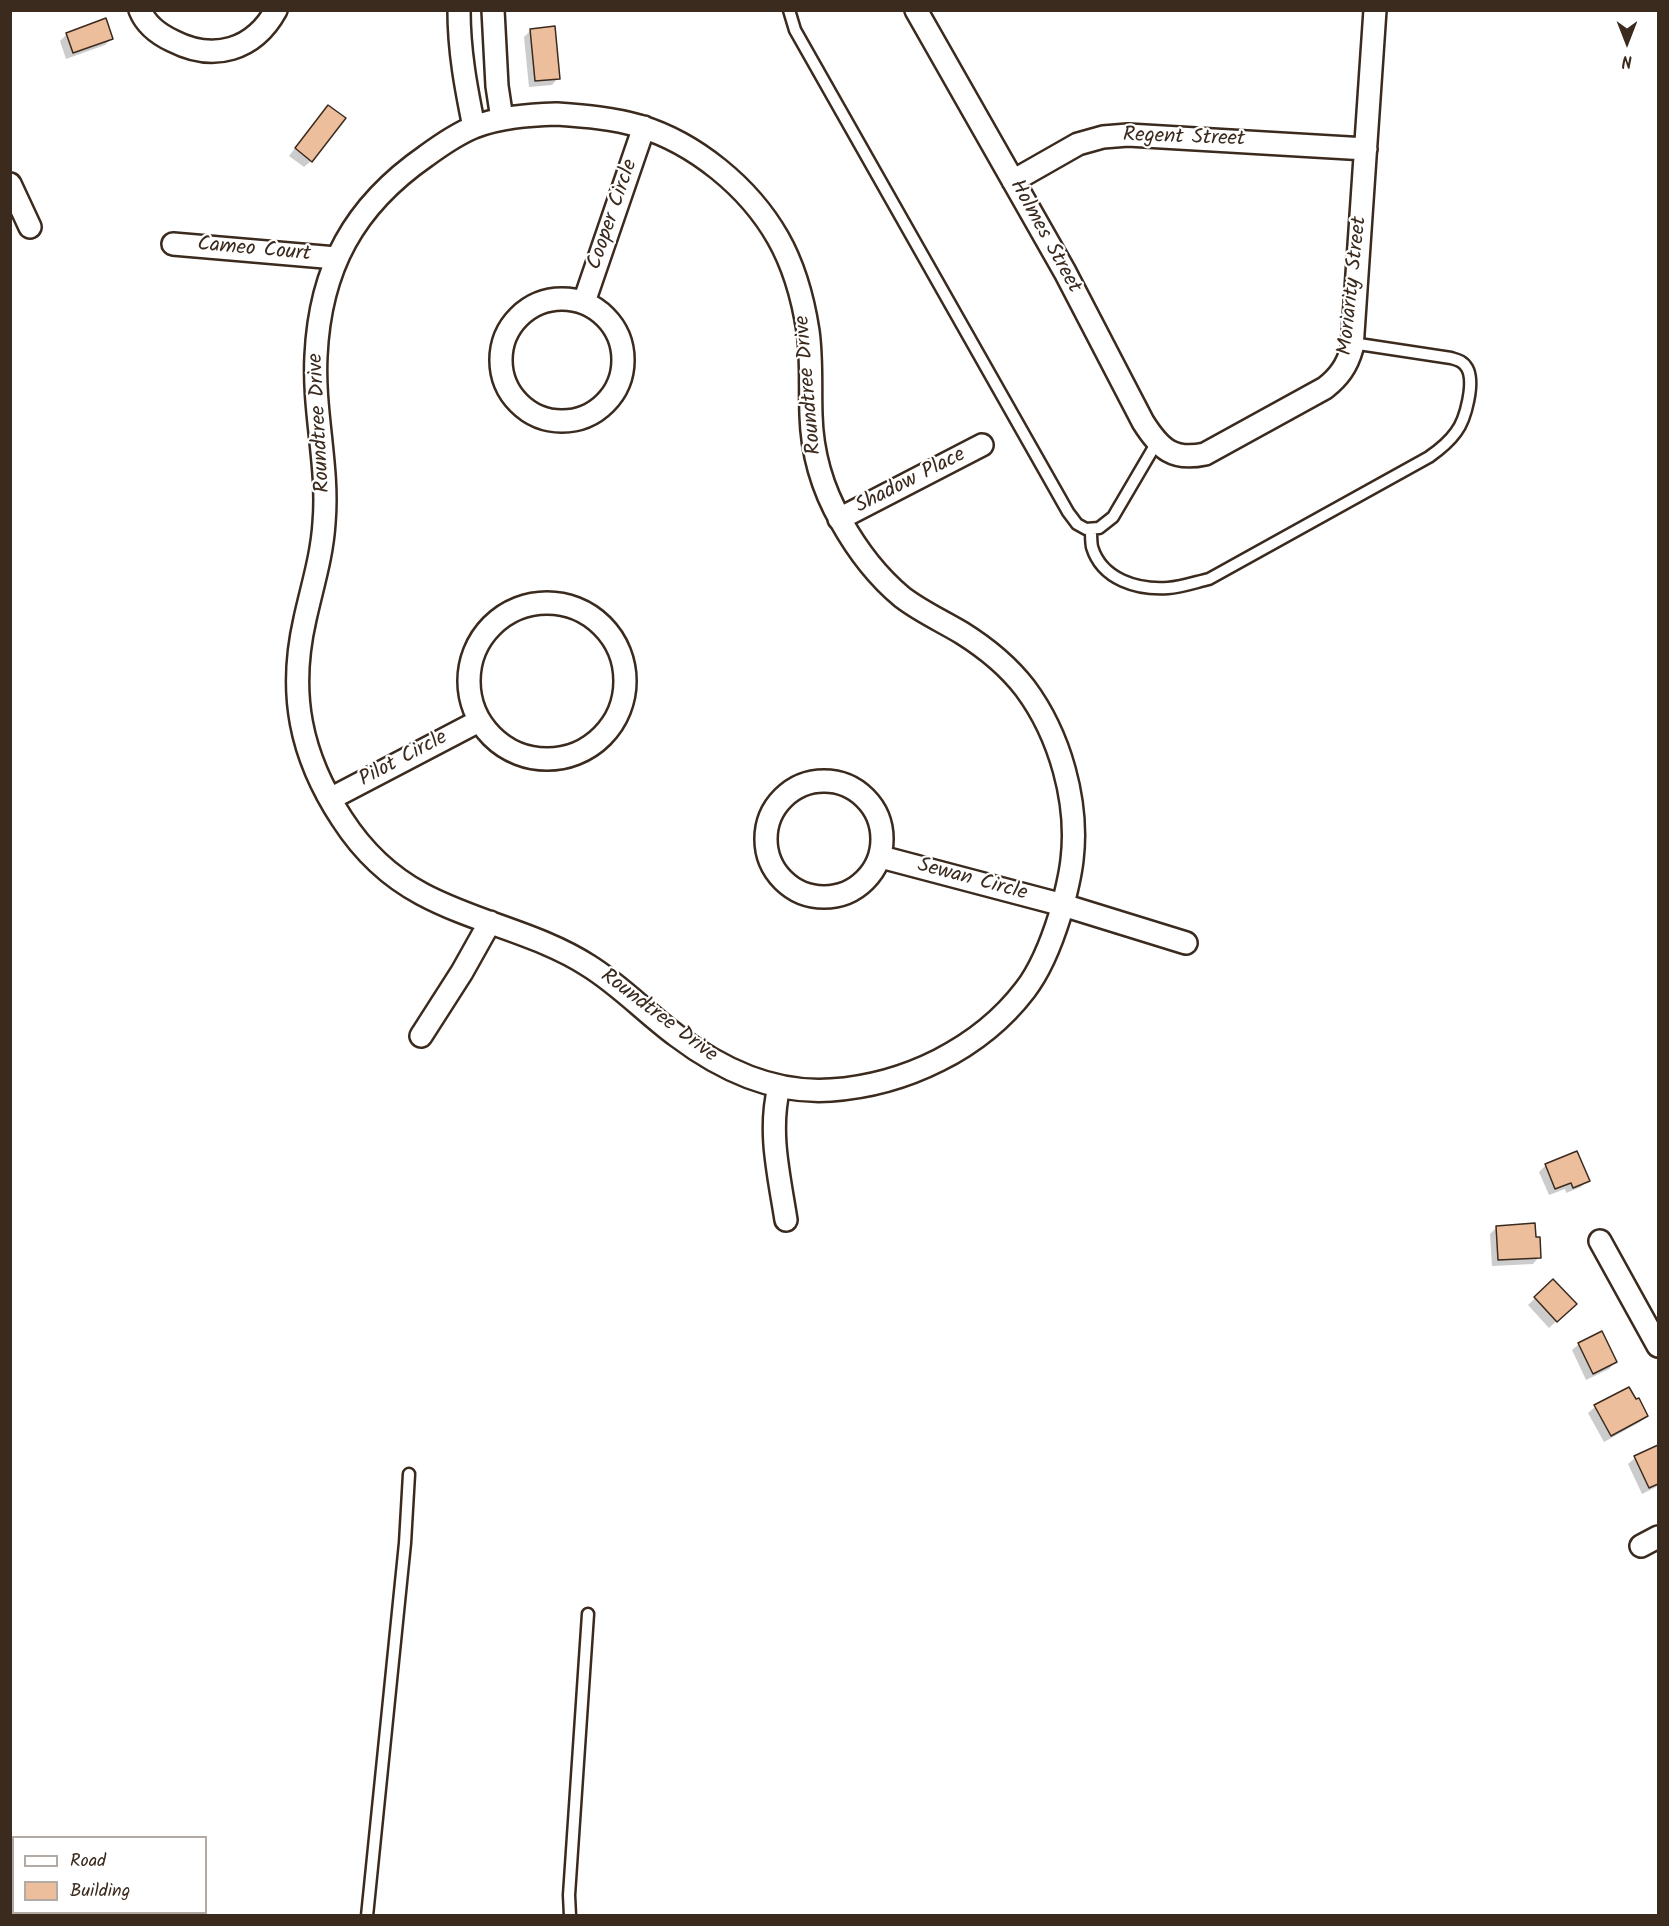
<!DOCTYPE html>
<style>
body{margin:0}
#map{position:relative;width:1669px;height:1926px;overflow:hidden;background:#fff;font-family:Kalam,sans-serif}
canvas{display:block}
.frame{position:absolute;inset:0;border:12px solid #3b2a1e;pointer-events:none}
.legend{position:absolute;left:12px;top:1836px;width:195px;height:78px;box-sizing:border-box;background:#fff;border:2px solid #b1aaa5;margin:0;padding:8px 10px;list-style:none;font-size:18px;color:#3b2a1e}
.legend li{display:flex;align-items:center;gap:12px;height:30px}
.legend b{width:30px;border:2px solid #b1aaa5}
.north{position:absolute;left:1597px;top:12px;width:60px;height:60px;-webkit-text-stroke:4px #fff;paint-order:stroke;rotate:180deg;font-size:16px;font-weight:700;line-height:24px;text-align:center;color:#3b2a1e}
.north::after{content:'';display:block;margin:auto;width:21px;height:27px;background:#3b2a1e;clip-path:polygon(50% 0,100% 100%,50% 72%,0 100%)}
</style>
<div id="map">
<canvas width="1669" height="1926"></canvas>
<div class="frame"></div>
<ul class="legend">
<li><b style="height:8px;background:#fff"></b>Road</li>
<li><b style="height:16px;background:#ecbe9c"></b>Building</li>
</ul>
<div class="north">N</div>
</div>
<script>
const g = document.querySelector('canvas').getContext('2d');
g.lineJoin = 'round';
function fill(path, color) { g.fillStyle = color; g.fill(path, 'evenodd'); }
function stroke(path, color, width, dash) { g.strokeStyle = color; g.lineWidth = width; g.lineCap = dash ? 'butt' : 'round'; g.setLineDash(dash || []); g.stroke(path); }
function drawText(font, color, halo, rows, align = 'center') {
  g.font = font + ' Kalam,sans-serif'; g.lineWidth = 4.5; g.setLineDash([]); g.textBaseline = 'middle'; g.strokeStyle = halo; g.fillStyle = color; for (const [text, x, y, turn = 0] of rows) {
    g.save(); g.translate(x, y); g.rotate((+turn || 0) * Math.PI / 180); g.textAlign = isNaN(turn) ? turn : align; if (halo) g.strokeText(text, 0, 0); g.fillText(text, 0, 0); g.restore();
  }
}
fill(new Path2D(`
 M531,30L558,78L552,85L529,87L524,37Z
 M67,34L112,38L105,45L66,59L60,41Z
 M322,113L311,161L304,167L289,156Z
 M1546,1165L1588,1180L1581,1187L1566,1193L1565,1189L1549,1195L1539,1172Z
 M1497,1227L1539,1257L1533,1264L1492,1266L1490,1234Z
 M1553,1281L1575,1304L1549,1328L1528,1305Z
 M1579,1344L1615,1362L1609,1369L1586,1380L1572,1350Z
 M1595,1407L1647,1416L1640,1422L1604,1442L1588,1413Z
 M1658,1447V1486L1642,1494L1628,1464L1635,1458Z`), '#0003');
const building = new Path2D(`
 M106,18L113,39L73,53L66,33Z
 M555,26L560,79L535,81L530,29Z
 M328,105L346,118L312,162L295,148Z
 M1577,1151L1590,1181L1573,1188L1571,1183L1555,1189L1545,1164Z
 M1535,1223L1536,1237H1540L1541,1258L1498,1260L1496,1226Z
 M1553,1279L1577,1304L1557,1322L1534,1297Z
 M1602,1331L1617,1362L1593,1374L1578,1343Z
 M1629,1387L1636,1399L1639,1398L1648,1416L1611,1436L1594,1405Z
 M1658,1445V1484L1649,1488L1634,1456Z`);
fill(building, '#ecbe9c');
stroke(building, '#3b2a1e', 1.5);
const lane = new Path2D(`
 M789,10L795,30L1068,512L1077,524L1086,529L1099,528L1113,517L1157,442
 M1091,529C1091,535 1091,542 1092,547C1102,580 1138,590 1168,588C1182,587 1196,582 1209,579L1429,457C1439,450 1449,442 1456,432C1466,419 1475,382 1467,368C1463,361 1458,360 1451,358L1352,343
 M367,1916L405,1543L409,1474
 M570,1916L569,1895L588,1614`);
const street = new Path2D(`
 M140,10C146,25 160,35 173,41C214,62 254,50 276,10
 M459,10C459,51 466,88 474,127
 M493,10L497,86L502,119
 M916,10L1065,272L1143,422C1160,449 1173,461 1205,454L1325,388C1339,377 1347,366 1352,348L1375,10
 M556,114C584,116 613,118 639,126C695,143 749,187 778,238C794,266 803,299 808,331C812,359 810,387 811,415C812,453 822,488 841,521C856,548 878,577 902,597C920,611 942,621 962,633C986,648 1008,666 1025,688C1060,735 1079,802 1072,860C1070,878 1065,897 1060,915C1052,941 1042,968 1025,990C980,1049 905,1085 831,1090C774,1094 722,1070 677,1036C647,1014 621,986 589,966C538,933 476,923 422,894C390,877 362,850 342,819C300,755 288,693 305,619C312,587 322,556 324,523C329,467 313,412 316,356C320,268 354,206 426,156C441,145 457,134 474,127C500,117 528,115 556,114Z
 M1013,181L1078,144L1103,137L1128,135L1366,149
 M10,184L30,227
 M173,244L336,258
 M501 360a61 61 0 1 1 122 0a61 61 0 1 1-122 0Z
 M584,302L644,127
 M839,519L982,445
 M469 681a78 78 0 1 1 156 0a78 78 0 1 1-156 0Z
 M766 839a58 58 0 1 1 116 0a58 58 0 1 1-116 0Z
 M330,799L479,721
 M881,857L1063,905L1186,943
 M421,1036L462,972L490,922
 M779,1087C768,1132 779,1175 786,1220
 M1600,1241L1658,1346
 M1641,1546L1658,1537`);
stroke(lane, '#3b2a1e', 15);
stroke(street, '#3b2a1e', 26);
stroke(lane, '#fff', 10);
stroke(street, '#fff', 21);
drawText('21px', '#3b2a1e', '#fff', [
 ["Regent Street",1184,139,2],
 ["Cooper Circle",614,215,-71],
 ["Holmes Street",1044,237,61],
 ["Cameo Court",254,251,5],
 ["Moriarity Street",1354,286,-84],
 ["Roundtree Drive",810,385,-95],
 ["Roundtree Drive",321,423,-93],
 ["Shadow Place",911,482,-27],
 ["Pilot Circle",404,760,-28],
 ["Sewan Circle",972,881,15],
 ["Roundtree Drive",658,1017,37]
]);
</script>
